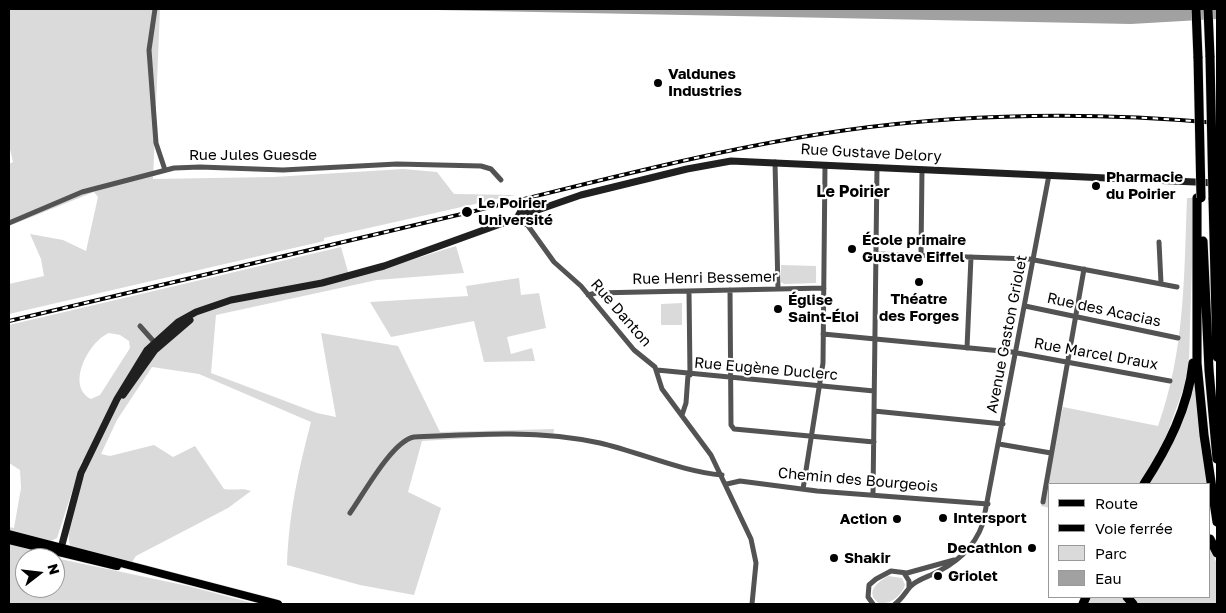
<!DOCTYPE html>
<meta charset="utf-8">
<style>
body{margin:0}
#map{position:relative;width:1226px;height:613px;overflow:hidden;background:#fff;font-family:"Golos Text",sans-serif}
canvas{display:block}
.frame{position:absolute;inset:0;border:10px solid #000;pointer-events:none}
.legend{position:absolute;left:1048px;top:483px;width:162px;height:115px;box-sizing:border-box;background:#fff;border:1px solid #999;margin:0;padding:6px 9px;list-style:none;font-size:15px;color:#000}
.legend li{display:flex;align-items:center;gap:10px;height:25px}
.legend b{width:25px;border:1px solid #999}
.north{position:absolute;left:15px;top:548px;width:50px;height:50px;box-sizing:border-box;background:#fff;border:1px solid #999;border-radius:50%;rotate:74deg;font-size:14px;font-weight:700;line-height:20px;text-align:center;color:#000}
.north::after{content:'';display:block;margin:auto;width:18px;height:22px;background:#000;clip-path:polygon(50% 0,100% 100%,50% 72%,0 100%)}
</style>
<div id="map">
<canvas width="1226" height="613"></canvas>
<div class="frame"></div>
<ul class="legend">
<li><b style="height:6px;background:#000"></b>Route</li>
<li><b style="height:6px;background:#000"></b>Voie ferrée</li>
<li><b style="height:14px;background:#dadada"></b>Parc</li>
<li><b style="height:14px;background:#a1a1a1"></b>Eau</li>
</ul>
<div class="north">N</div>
</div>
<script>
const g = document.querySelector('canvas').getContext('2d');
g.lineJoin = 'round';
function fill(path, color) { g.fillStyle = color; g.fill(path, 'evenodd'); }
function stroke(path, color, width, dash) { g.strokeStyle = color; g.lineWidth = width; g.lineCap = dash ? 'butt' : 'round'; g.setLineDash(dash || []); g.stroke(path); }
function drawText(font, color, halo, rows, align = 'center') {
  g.font = font + ' "Golos Text",sans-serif'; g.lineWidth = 4.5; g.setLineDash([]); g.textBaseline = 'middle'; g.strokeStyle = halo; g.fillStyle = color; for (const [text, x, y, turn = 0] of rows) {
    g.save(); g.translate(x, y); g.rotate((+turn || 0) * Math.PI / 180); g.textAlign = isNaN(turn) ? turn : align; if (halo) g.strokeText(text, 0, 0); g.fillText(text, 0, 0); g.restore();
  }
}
fill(new Path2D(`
 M9,9H160L153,179L274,177L403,169L437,172L454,194L515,195L324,238V241L9,314V284L44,276L41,259L30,234L63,240L86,251L98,197L94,192L9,226V164L13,162L9,145Z
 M1187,198H1194L1189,360L1184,387L1163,445L1141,484H1050V508L1041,506L1063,407L1158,426C1185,351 1184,276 1187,198Z
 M456,246L464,273L377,280L216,315L211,373L317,413L336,417L321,333L398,346L440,432L554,429L553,438L507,436L422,441L408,492L441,508L414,595L360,585L287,565C289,513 298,472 311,422L199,374L152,367L117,420L101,454L110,456L154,445L173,457L195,446L224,489C233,491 243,487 251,491L228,508L136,556L132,562L71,547C62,530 82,483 88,465L82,461L57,538L49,542L9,532V527L14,528L21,488L20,470L9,463V325L341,247L350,279ZM109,333L120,335L129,341L130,348L100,395L91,399C65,386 89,341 109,333Z
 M781,265L816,266V283L784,284L781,282Z
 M519,278L521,295L539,293L546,328L507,337L511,354L532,348L535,361L484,362L474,321L391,337L370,302L468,296L466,286Z
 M682,303V325H661V304Z
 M1195,381L1207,484H1147Z
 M9,542L39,550L55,558H25V588H55V558L188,586L256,604H9Z
 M1210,547L1217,564V604H1139L1131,598L1210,597Z
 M888,576L902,578L905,585C902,595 891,605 879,603C864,592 878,582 888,576Z
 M1088,597H1123L1130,604H1085Z`), '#dadada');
fill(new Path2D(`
 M387,9H1217V19L1131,24Z`), '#a1a1a1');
const primary = new Path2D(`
 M9,534L278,604
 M9,540L117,566`);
const highway = new Path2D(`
 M1196,9L1198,58
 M1208,9L1210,57
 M1197,198V363L1204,435L1217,522
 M1213,198L1217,357
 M1203,241L1209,370L1217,459
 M1144,484C1168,447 1188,408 1193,363
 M1210,539L1217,553
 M1127,597L1133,604
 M1083,604L1086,597`);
stroke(primary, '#dbdbdb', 9);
stroke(highway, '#dbdbdb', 10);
stroke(new Path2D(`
 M155,9L149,50L156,143L165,170
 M775,162L778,289
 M9,223L82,192L174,168L200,167L283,170L397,164L481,166L491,169L501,180
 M526,223L554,262L581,286L634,350L655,367L662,389L711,455L751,539L756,563L752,604
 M1159,242L1161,283
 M876,254L1029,259L1177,287
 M921,255L922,169
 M730,290L731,425L734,429L874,442
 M689,291L690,375
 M588,295L596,293L824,288
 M1025,306L1178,338
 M140,326L156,344
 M823,334L1012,352L1170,381
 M967,348L971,257
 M657,370L874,391
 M874,411L1003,424
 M682,415L686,403L688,375
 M999,444L1051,453
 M727,484L740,481L817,491L988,504
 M803,489L823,363L825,165
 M873,495L877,167
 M1043,502L1084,269
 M350,513C363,495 392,441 414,437C476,434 539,430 600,443C639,452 683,472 722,475
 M904,573L909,581V587
 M873,604L868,597L869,585L876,579L891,571L907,573L954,560
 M895,604C902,599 905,593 910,587C915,581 924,578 931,575C955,564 974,549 983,523L1049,175`), '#535353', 5);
stroke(new Path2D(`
 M529,213L581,195L687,169L731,161L1217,183
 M517,218L521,223H526L530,218L529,213
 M517,218L521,211L529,213
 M123,395L155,350L190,320
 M60,552L81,473L117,399L147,350L178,322L196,312L231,300L322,283L384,266L517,218`), '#202020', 7);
stroke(primary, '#000', 8);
stroke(highway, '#000', 9);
const rail = new Path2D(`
 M9,321C161,285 314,249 466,213C592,183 719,148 847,130C970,113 1094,112 1217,123`);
stroke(rail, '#000', 4);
stroke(rail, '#fff', 2, [5.5]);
const highwayBridge = new Path2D(`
 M1210,57L1213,198
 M1198,58L1201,198`);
stroke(highwayBridge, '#dbdbdb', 10, []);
stroke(highwayBridge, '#000', 9);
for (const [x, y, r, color] of [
 [658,83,5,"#000"],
 [1096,186,5,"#000"],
 [467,212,6,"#000"],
 [852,249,5,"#000"],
 [919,282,5,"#000"],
 [778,309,5,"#000"],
 [943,518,5,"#000"],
 [897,519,5,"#000"],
 [1032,548,5,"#000"],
 [834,558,5,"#000"],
 [938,576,5,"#000"]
]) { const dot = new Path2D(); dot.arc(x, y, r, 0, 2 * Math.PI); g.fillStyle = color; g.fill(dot); stroke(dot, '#fff', 2); }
drawText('bold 15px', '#000', '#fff', [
 ["Valdunes",668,74],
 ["Industries",668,91],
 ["Pharmacie",1106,177],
 ["du Poirier",1106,194],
 ["Le Poirier",478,203],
 ["Université",478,220],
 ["École primaire",862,240],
 ["Gustave Eiffel",862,257],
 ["Théatre",919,299,"center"],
 ["des Forges",919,316,"center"],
 ["Église",788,300],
 ["Saint-Éloi",788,317],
 ["Intersport",953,518],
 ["Action",887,519,"right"],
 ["Decathlon",1022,548,"right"],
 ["Shakir",844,558],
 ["Griolet",948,576]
], 'left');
drawText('15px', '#000', '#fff', [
 ["Rue Gustave Delory",871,153,3],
 ["Rue Jules Guesde",253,155],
 ["Rue Henri Bessemer",705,278,-1],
 ["Rue des Acacias",1104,310,12],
 ["Rue Danton",621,313,49],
 ["Avenue Gaston Griolet",1007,334,-79],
 ["Rue Marcel Draux",1096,354,10],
 ["Rue Eugène Duclerc",766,369,5],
 ["Chemin des Bourgeois",858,480,5]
]);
drawText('bold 16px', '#000', '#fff', [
 ["Le Poirier",853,192]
]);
</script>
